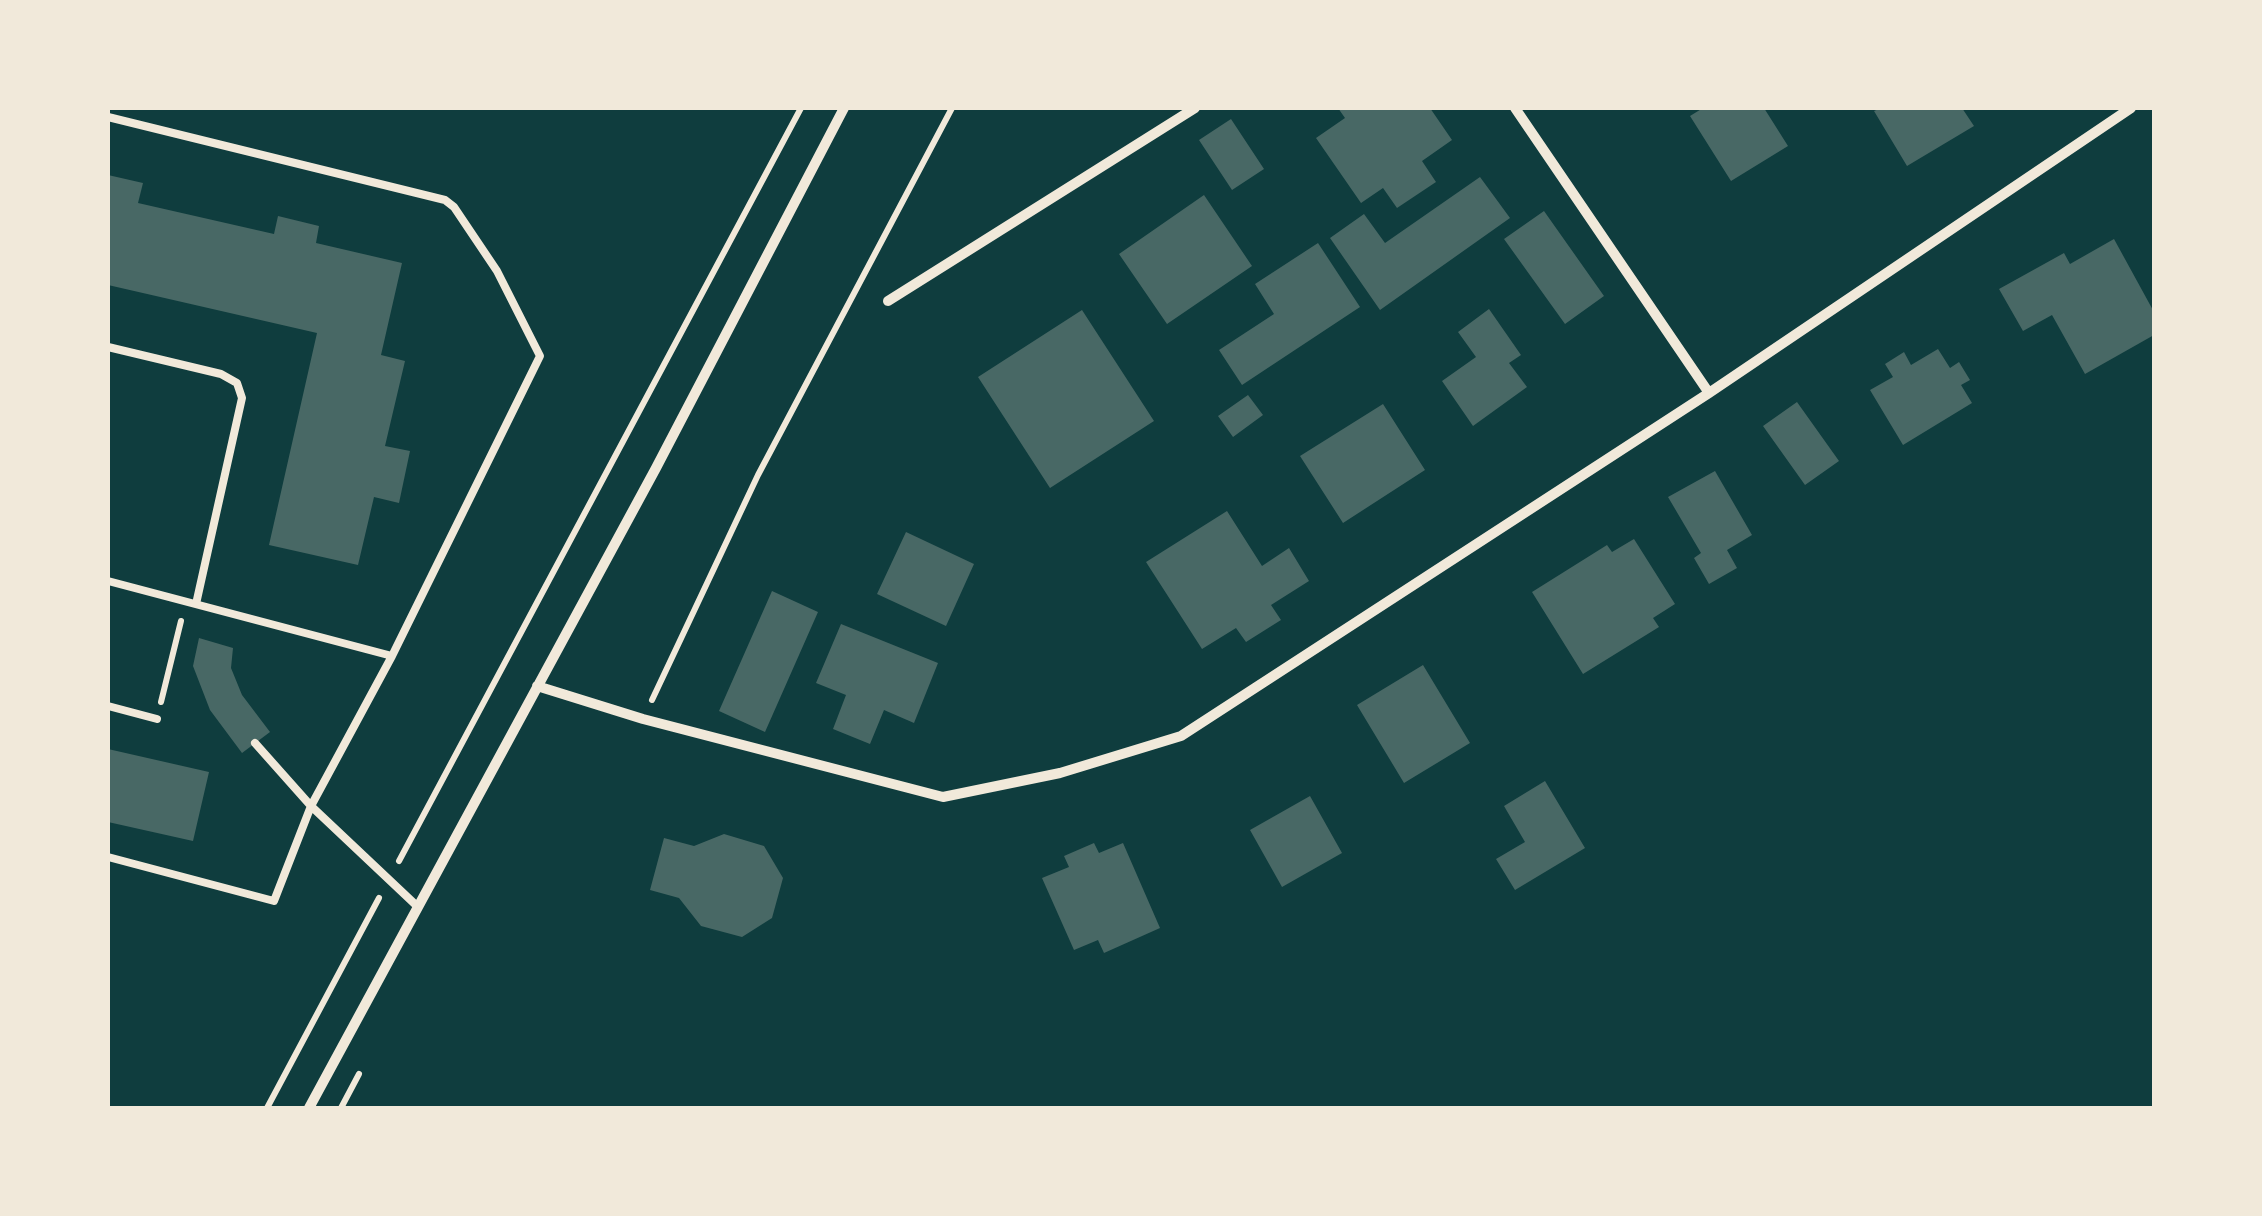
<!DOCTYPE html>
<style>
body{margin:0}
#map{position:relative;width:2262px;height:1216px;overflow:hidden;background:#0f3d3e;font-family:Ubuntu,sans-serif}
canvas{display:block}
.frame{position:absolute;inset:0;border:110px solid #f1e9da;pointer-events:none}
</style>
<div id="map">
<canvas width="2262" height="1216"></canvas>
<div class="frame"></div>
</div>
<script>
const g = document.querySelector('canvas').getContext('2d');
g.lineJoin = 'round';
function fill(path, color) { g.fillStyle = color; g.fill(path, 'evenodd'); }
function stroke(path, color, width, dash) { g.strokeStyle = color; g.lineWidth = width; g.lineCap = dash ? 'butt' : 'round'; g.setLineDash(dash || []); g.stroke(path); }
fill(new Path2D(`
 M1338,108H1430L1452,140L1422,161L1436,182L1397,208L1383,188L1361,203L1316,138L1345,118Z
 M1703,108H1764L1788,146L1731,181L1690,116Z
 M1881,108H1962L1974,126L1907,166L1874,111Z
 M1231,119L1264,169L1232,190L1199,140Z
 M108,175L143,183L138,203L274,234L278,216L319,226L316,243L402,263L381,355L405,361L385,446L410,451L399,503L374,497L358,565L269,545L317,333L108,285Z
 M1480,177L1510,218L1380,310L1330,238L1364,214L1385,243Z
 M1204,195L1252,266L1167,324L1119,254Z
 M1544,211L1604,296L1565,324L1504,239Z
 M2114,239L2154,312V335L2085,374L2052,315L2023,331L1999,289L2064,253L2070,264Z
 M1318,243L1360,307L1242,385L1219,350L1274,314L1255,284Z
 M1489,309L1521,355L1509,363L1527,387L1473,426L1442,381L1476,357L1458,332Z
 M1082,310L1154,421L1050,488L978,377Z
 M1938,349L1950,368L1959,362L1970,380L1961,385L1972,403L1903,445L1870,390L1893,377L1885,364L1904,352L1911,365Z
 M1248,395L1263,415L1233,437L1218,416Z
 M1797,402L1839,461L1805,485L1763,426Z
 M1383,404L1425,470L1343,523L1300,456Z
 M1715,471L1752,535L1727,550L1737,568L1709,584L1694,558L1701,553L1668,497Z
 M1227,511L1262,566L1289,548L1309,581L1271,605L1281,620L1246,642L1236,628L1202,649L1146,562Z
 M906,532L974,564L946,626L877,594Z
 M1634,539L1675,604L1653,618L1659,627L1583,674L1532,592L1607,545L1612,552Z
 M772,591L818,612L765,732L719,711Z
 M841,624L938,663L914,723L884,710L870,744L833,729L846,695L816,683Z
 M199,638L233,648L231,668L242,695L270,732L242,753L210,710L193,666Z
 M1423,665L1470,743L1404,783L1357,705Z
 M108,749L209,772L193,841L108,822Z
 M1545,781L1585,848L1515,890L1496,859L1525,842L1504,806Z
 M1310,796L1342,853L1282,887L1250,830Z
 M724,834L764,846L783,878L772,918L742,937L701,926L679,898L650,890L664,838L694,846Z
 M1094,843L1099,853L1123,843L1160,928L1104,953L1098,940L1074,950L1042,878L1069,867L1064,856Z`), '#486865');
stroke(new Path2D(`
 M652,700L758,475L952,108
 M161,702L181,621
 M399,861L801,108
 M267,1108L379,898
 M341,1108L359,1074`), '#f1e9da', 6);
stroke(new Path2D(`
 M108,117L445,200L454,207L497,271L540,356L392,656
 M108,347L221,374L237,383L242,398L196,604
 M108,581L392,656L311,806L274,901L108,857
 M108,706L157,719
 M255,743L311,806L418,907`), '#f1e9da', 8);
stroke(new Path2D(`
 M1515,108L1709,393
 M888,301L1195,108
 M537,686L643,719L943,797L1060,773L1181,736L1709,393L2131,108
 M309,1108L656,468L844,108`), '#f1e9da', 10);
</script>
